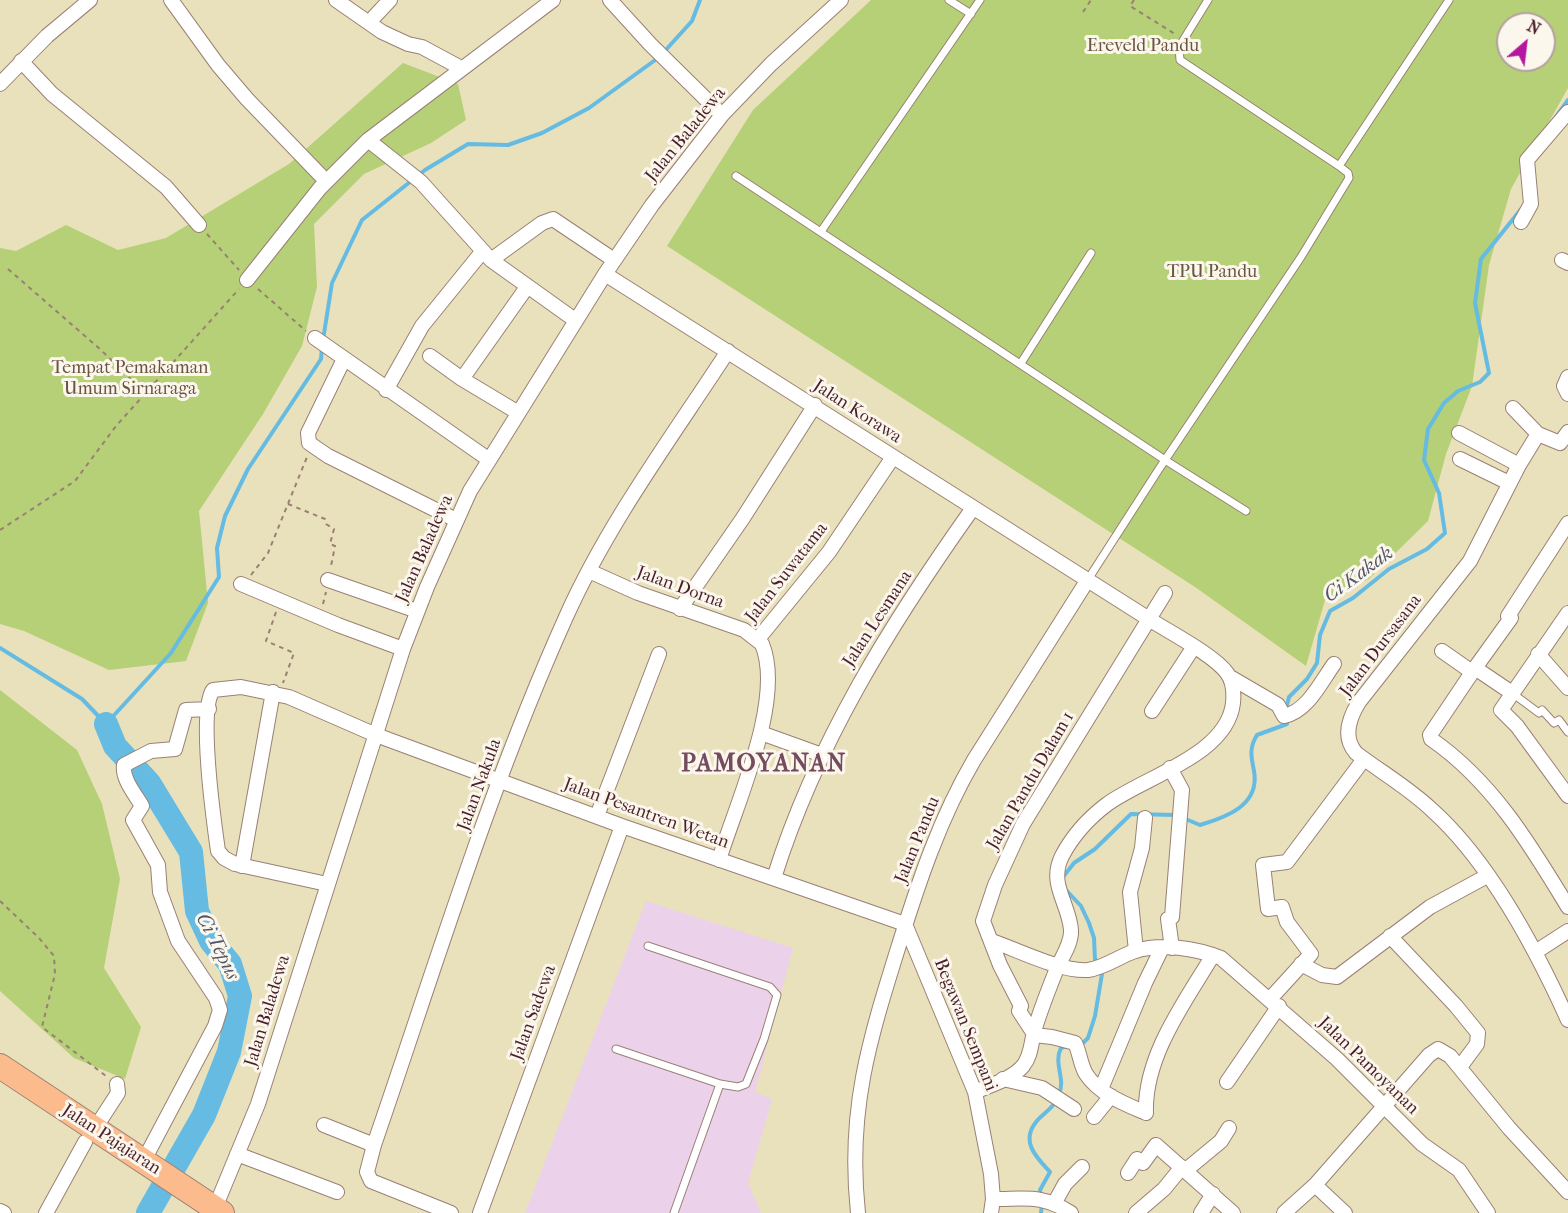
<!DOCTYPE html>
<style>
body{margin:0}
#map{position:relative;width:1568px;height:1213px;overflow:hidden;background:#e9e1bc;font-family:"IM FELL French Canon",serif}
canvas{display:block}
.north{position:absolute;left:1496px;top:12px;width:60px;height:60px;box-sizing:border-box;background:#fbf7ec;border:2px solid #b4a19f;border-radius:50%;rotate:28deg;font-size:16px;font-weight:700;line-height:24px;text-align:center;color:#4a1f2b}
.north::after{content:'';display:block;margin:auto;width:21px;height:27px;background:#b5179e;clip-path:polygon(50% 0,100% 100%,50% 72%,0 100%)}
</style>
<div id="map">
<canvas width="1568" height="1213"></canvas>
<div class="north">N</div>
</div>
<script>
const g = document.querySelector('canvas').getContext('2d');
g.lineJoin = 'round';
function fill(path, color) { g.fillStyle = color; g.fill(path, 'evenodd'); }
function stroke(path, color, width, dash) { g.strokeStyle = color; g.lineWidth = width; g.lineCap = dash ? 'butt' : 'round'; g.setLineDash(dash || []); g.stroke(path); }
function drawText(font, color, halo, rows, align = 'center') {
  g.font = font + ' "IM FELL French Canon",serif'; g.lineWidth = 6; g.setLineDash([]); g.textBaseline = 'middle'; g.strokeStyle = halo; g.fillStyle = color; for (const [text, x, y, turn = 0] of rows) {
    g.save(); g.translate(x, y); g.rotate((+turn || 0) * Math.PI / 180); g.textAlign = isNaN(turn) ? turn : align; if (halo) g.strokeText(text, 0, 0); g.fillText(text, 0, 0); g.restore();
  }
}
fill(new Path2D(`
 M646,901L793,948L755,1092L772,1099L748,1183L761,1213H525Z`), '#ecd1ea');
fill(new Path2D(`
 M871,0H1568V88L1511,189L1489,265L1472,386L1446,454L1428,521L1369,579L1325,600L1306,666L1195,587L667,246L753,110ZM1508,24H1544V60H1508Z
 M403,63L458,84L466,120L431,143L364,174L314,224L317,287L302,346L263,414L199,511L208,603L186,661L109,670L24,631L0,624V248L16,251L66,225L118,250L166,238L289,164Z
 M0,690L77,750L102,804L120,879L104,968L141,1027L125,1079L74,1058L0,991Z`), '#b5d076');
stroke(new Path2D(`
 M663,53L692,21L700,0
 M1553,121L1568,100
 M323,340L332,283L362,220L425,170L468,144L508,145L542,133L589,108L658,58
 M0,648L82,699L106,724L171,653L219,577L217,548L225,516L248,469L321,359L322,347
 M1286,709L1289,697L1307,679L1317,663L1320,635L1330,611L1353,598L1389,569L1427,549L1445,533L1439,493L1424,460L1428,429L1444,403L1458,391L1480,382L1489,373L1475,303L1481,259L1522,208
 M1183,818L1200,825C1227,817 1260,805 1254,771C1251,756 1249,748 1257,735L1287,724V720
 M1063,877L1074,863L1095,849L1131,814L1176,815
 M1065,889L1081,906L1089,923L1094,938L1095,960L1102,974L1095,1016L1088,1038L1080,1046
 M1059,1094C1066,1079 1053,1063 1061,1048L1067,1046
 M1041,1196L1040,1190L1050,1172C1037,1158 1020,1142 1036,1122C1042,1114 1050,1111 1056,1101
 M1041,1213L1042,1203`), '#65bbe2', 4);
stroke(new Path2D(`
 M106,724L115,746L149,783L191,852L197,911L211,941L230,964L240,996L229,1052L204,1115L148,1213`), '#65bbe2', 24);
const service = new Path2D(`
 M949,0L971,14
 M1339,166L1449,0
 M736,176L1165,460L1246,511
 M822,230L980,0
 M1021,363L1091,253
 M1087,581L1159,469L1301,257L1349,178L1348,173L1339,166L1180,60L1179,47L1208,0
 M1512,693L1539,713L1542,710L1554,723L1559,720L1568,732
 M616,1049L720,1084L738,1087L746,1084L764,1039L777,995L770,987L648,946
 M674,1213L720,1084`);
const minor = new Path2D(`
 M171,0L218,65L247,99L326,181
 M336,0L382,32L408,44L422,47L461,68
 M610,0L650,44L722,115
 M374,17L390,0
 M21,61L52,94L166,187L199,225
 M0,84L47,36L90,0
 M368,140L421,182L491,260L575,320
 M1521,222L1531,204L1527,160L1568,112
 M491,260L542,223L553,219L614,260
 M1562,260L1568,263
 M605,274L1149,619C1169,632 1214,655 1227,673C1233,681 1234,693 1233,703C1227,756 1143,777 1106,805C1089,818 1072,837 1062,856C1048,884 1069,903 1071,930C1072,943 1062,957 1057,968C1049,989 1040,1010 1034,1032C1031,1044 1031,1056 1023,1066C1012,1079 990,1085 975,1092
 M247,280L320,188L368,140L553,0
 M315,338L488,459
 M430,356L462,379L517,412
 M344,359L308,433L309,443L328,456L456,520
 M1568,377L1564,386L1568,394
 M462,379L527,287
 M386,390L422,326L482,252
 M1513,408L1538,434
 M1568,432L1560,443L1538,434L1519,465L1470,561L1359,702C1349,718 1342,737 1356,753C1381,772 1409,788 1432,810C1491,863 1536,949 1568,1020
 M1459,433L1519,465
 M1460,459L1509,483
 M589,571L638,593L744,630L762,644C785,699 736,804 719,860
 M328,580L417,611
 M241,584L338,625L403,649
 M680,609L743,518L815,405
 M1568,613L1501,710L1517,726L1568,796
 M758,639L829,552L893,457
 M1442,651L1472,672
 M1538,654L1568,688
 M1475,668L1511,618L1508,616L1568,523
 M1230,677L1278,705L1284,716C1307,712 1321,682 1334,664
 M1512,693L1475,668L1430,735L1431,739C1492,781 1530,844 1568,907
 M1152,711L1193,648
 M761,733L822,755
 M1170,768L1182,790L1172,917L1168,919L1172,948
 M597,816L659,654
 M242,866L273,692
 M774,878C816,743 892,622 973,508
 M327,884L235,864L224,858L218,851C214,823 198,711 213,690L241,687L289,697L376,735L622,826L905,924
 M905,924L975,1092L991,1174L993,1199L991,1213
 M1390,936L1456,1006L1478,1033L1477,1044L1460,1067
 M992,941C1018,950 1061,972 1088,970C1104,968 1120,956 1135,951C1162,943 1195,948 1221,958L1337,1059L1422,1144L1459,1170L1488,1213
 M1136,951L1130,892L1142,848L1145,818
 M1537,951L1568,931
 M1301,964L1322,975L1337,977L1430,907L1487,876
 M1270,999L1311,954L1287,922L1282,907L1268,909L1263,865L1287,862L1364,759
 M1034,1034L1019,1011L1021,1006L1000,965L983,921L995,885L1023,824L1165,593
 M1034,1035L1052,1037L1075,1043C1080,1053 1080,1064 1086,1074C1099,1094 1125,1104 1146,1113C1144,1056 1185,1002 1213,955
 M1003,1079L1042,1088L1074,1109
 M1227,1082L1279,1006
 M1101,1089L1145,983L1162,948
 M1094,1117L1111,1096
 M324,1125L374,1145
 M94,1130L118,1093L117,1084
 M237,1154L337,1192
 M143,1162L215,1026L220,1010L216,998L178,941L160,892L158,865L133,820L142,806C135,794 122,779 124,765L151,751L175,749L186,710L209,709
 M1186,1170L1221,1141L1229,1128
 M1128,1173L1137,1159L1143,1163L1156,1145L1233,1213
 M1315,1185L1345,1213
 M993,1199C1027,1199 1042,1194 1071,1213
 M1055,1202L1065,1184L1082,1167
 M215,1208L258,1104L403,649L427,587L470,491L605,274L652,205L722,115L771,64L841,0
 M0,1211L4,1213
 M46,1213L85,1142
 M451,1213L371,1181L367,1172L374,1145C435,968 489,788 566,617C608,523 672,437 728,351
 M480,1213L622,826
 M858,1213C847,1111 869,1041 899,945C919,881 940,818 974,760L1087,581
 M1136,1213L1164,1189L1182,1167
 M1201,1213L1213,1194
 M1284,1213L1315,1185L1429,1055L1438,1049L1450,1056L1509,1128L1568,1192`);
const trunk = new Path2D(`
 M0,1066L222,1213`);
stroke(service, '#9a8074', 9);
stroke(minor, '#9a8074', 16);
stroke(trunk, '#9a8074', 26);
stroke(new Path2D(`
 M1134,0L1130,6L1175,34
 M1083,12L1091,0
 M207,234L239,270
 M8,269L101,350L144,392
 M258,289L306,331
 M288,504L325,519L326,524L334,529L330,544L335,546L331,566
 M0,530L75,481L116,426L239,289
 M251,575L268,553L307,457
 M323,604L326,592
 M276,612L266,641L294,653L283,683
 M0,901L39,938L54,956L55,974L42,1027L106,1076`), '#9a8074', 2, [4.5, 4.5]);
stroke(service, '#fff', 7);
stroke(minor, '#fff', 14);
stroke(trunk, '#fbbb8d', 24);
drawText('18px', '#6a5442', '#fbf7ec', [
 ["Ereveld Pandu",1143,47],
 ["TPU Pandu",1212,273],
 ["Tempat Pemakaman",130,369],
 ["Umum Sirnaraga",130,390]
]);
drawText('18px', '#4a1f2b', '#fbf7ec', [
 ["Jalan Baladewa",686,135,-51],
 ["Jalan Korawa",857,412,33],
 ["Jalan Baladewa",425,549,-66],
 ["Jalan Suwatama",787,573,-52],
 ["Jalan Dorna",680,588,20],
 ["Jalan Lesmana",878,619,-57],
 ["Jalan Dursasana",1381,646,-53],
 ["Jalan Pandu Dalam 1",1031,781,-60],
 ["Jalan Nakula",480,785,-70],
 ["Jalan Pesantren Wetan",646,814,20],
 ["Jalan Pandu",918,840,-68],
 ["Jalan Baladewa",268,1011,-73],
 ["Jalan Sadewa",534,1013,-70],
 ["Begawan Sempani",965,1025,68],
 ["Jalan Pamoyanan",1368,1066,44],
 ["Jalan Pajajaran",111,1140,33]
]);
drawText('italic 20px', '#53566b', '#fbf7ec', [
 ["Ci Kakak",1359,575,-36],
 ["Ci Tepus",217,947,63]
]);
g.letterSpacing = '1.5px';
drawText('bold 24px', '#754b5e', '#fbf7ec', [
 ["PAMOYANAN",764,765]
]);
g.letterSpacing = '0px';
</script>
